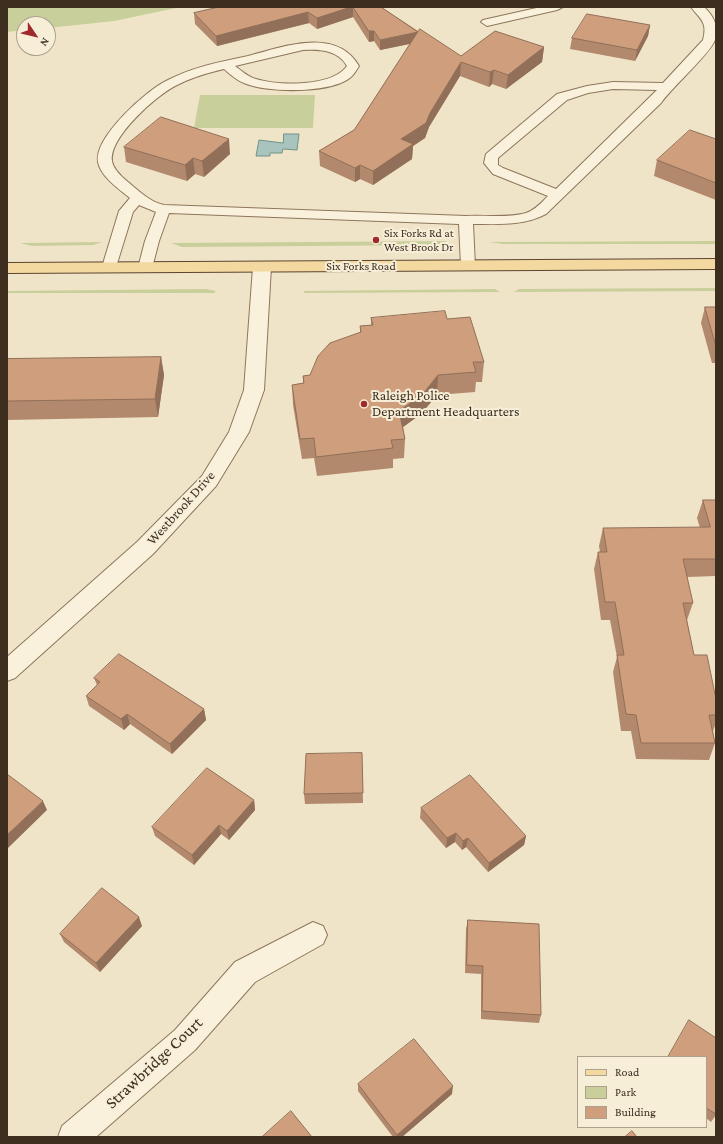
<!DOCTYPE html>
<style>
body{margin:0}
#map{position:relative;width:723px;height:1144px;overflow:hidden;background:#f0e4c8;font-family:"Crimson Pro",serif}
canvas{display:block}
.frame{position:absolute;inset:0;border:8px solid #3d2e20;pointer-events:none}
.legend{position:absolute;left:577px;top:1056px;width:130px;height:72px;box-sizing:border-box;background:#f7eed8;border:1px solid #ada18e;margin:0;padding:5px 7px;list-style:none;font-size:12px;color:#3d2e20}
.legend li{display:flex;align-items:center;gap:8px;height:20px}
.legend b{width:20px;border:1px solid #ada18e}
.north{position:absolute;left:16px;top:16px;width:40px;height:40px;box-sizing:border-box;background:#f7eed8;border:1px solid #ada18e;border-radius:50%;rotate:125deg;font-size:11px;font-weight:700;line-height:16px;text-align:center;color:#3d2e20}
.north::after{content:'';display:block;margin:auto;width:14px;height:18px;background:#9e2a2b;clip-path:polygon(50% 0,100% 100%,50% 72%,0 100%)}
</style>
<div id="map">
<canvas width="723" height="1144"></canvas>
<div class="frame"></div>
<ul class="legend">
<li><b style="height:5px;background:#f3d9a0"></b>Road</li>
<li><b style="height:11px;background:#c9cf9b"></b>Park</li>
<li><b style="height:11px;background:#cf9f7d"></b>Building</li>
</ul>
<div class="north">N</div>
</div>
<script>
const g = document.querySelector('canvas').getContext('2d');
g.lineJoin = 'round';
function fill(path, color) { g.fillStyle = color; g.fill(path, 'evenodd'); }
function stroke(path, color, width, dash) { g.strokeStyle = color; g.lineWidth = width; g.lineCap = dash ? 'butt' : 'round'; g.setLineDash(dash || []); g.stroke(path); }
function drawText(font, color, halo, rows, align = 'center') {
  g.font = font + ' "Crimson Pro",serif'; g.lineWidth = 4; g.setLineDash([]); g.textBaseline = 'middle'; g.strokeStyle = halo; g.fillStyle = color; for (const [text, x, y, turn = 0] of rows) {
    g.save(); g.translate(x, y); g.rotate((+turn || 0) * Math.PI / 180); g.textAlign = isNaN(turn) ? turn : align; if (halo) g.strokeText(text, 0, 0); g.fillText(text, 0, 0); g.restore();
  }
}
fill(new Path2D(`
 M7,7H181L114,21L48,28V24H24V30L7,32Z
 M200,95H315L313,128H194Z
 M447,241L439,245L182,247L171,243Z
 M716,241V244H503L489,242Z
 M102,242L93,245L32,246L20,243Z
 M716,288V291L514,292L519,289Z
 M206,289L216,291L214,293H7V291Z
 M495,289L500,292L305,293L303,291Z`), '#c9cf9b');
const water = new Path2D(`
 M284,134H299L297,150L283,149L282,153H270V156H256L259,140L283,143Z`);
fill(water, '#a9c4bc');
stroke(water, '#6f938a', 1);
const service = new Path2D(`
 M541,7H563L557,10L487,26L481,22L483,20Z
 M691,7H704C713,15 720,28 715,40C710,54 672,87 661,103L546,214C523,226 499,224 473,224L475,266L473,269H463L461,266L459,224L169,213L159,241L152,268L150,271H140L138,268L145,241L156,212L139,205L133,212L116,267L114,270H104L102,267L119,211L130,198C119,189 101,177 98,162C94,137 146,91 166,81C192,67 220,62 248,56C282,47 336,26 359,66C357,69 355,73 352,76C334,94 266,93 244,83C236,80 230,74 224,69C207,73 190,78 175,86C156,96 109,137 112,161C113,169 122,177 128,182C139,191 150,202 164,205L466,216C483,215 510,218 526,213C535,210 541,203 548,196L493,174L484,163L486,154L557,94L587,86L613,82L663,83L703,40C708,22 700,19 691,7ZM303,50C319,49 338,50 347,66C332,87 279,86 256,79C248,77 242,71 235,66ZM613,89L657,90L556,189L503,168L498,165V158L567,100L588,93Z`);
const minor = new Path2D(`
 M262,262L268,263L271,267L264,390L249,432L216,486L153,554L15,678L7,681V657L137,542L202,476L229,432L244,390L253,267L256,263Z
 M313,922L323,926L327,935L323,944L255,982L195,1050L96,1137H58L62,1126L175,1030L235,962Z`);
const primary = new Path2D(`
 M716,259V269L7,273V263Z`);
stroke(service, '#8d765c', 2);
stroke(minor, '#8d765c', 2);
stroke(primary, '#5b4430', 2);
fill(service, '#faf1dc');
fill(minor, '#faf1dc');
fill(primary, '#f3d9a0');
fill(new Path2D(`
 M219,7H381L418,31L461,56L544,47L542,62L506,89L492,84L489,87L460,76L429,127L425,138L413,146L412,159L373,185L360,179L355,182L320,166L319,151L354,130L410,44L380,50L374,41L369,42L353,17L317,29L309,23L217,46L195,24L194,13Z
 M650,25L648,36L635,61L570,49L572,38Z
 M716,139V200L654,176L657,160Z
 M124,147L230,154L204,177L195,174L187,181L126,162Z
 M705,307H716V363H712L701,323Z
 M371,318L447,319L484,362L482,382H476L475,392L437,395L421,414L403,427L405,439L404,458L393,459V468L317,476L314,458L302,459L293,405L292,385L303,383V376L310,375L360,332V326L371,325Z
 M161,357L164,375L158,417L7,420V359Z
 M703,500H716V576L687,577L693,603L687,620L694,655L716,699V723L713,731L715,743L709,760L636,759L631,731H621L613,672L617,657L610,620H601L594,569L598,552H600L599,546L603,528H700L697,518Z
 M94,678L204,709L206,720L172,754L130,724L124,730L89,706L86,696L97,685Z
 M362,753L363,803L305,804L304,794Z
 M254,800L255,810L229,840L221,834L194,865L155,836L152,827Z
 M421,808L526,836L524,845L488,872L466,847L462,850L455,842L446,848L420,818Z
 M468,920L541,1015L539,1023L481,1019V974L465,973L466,929Z
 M142,926L100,972L64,942L60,934Z
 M716,1038V1115L711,1122L706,1118V1057Z
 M358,1084L452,1094L402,1137H393L358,1091Z`), '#b2896c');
fill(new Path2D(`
 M351,7H353V17L317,29V18Z
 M418,7H429L418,8Z
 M308,12L309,23L217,46L216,36Z
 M650,25L648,36L635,61L637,50Z
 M369,31H374V41L369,42Z
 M418,32V42L380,50V40Z
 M544,47L542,62L506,89L508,75Z
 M461,62L460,76L429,127L425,138L413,146L412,159L373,185V171L401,139L430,113Z
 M494,70L492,84L489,87L490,72Z
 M229,139L230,154L204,177L202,161Z
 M193,158L195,174L187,181L185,165Z
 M360,165V179L355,182V168Z
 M161,357L164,375L158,417L155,399Z
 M438,375L437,395L421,414L399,430V411Z
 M204,709L206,720L172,754L170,744Z
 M127,714L130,724L124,730L121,719Z
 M254,800L255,810L229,840L227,831Z
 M43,801L47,810L7,849V835Z
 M219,825L221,834L194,865L192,855Z
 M456,833L455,842L446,848L447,838Z
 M526,836L524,845L488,872L489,863Z
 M468,838L466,847L462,850L463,841Z
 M139,917L142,926L100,972L96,963Z
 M453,1086L452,1094L402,1137H397V1135Z`), '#916f58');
const building = new Path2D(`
 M219,7H351L317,18L308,12L216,36L194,13Z
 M353,7H381L418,32L380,40L374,31H369Z
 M587,14L650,25L637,50L572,38Z
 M420,29L461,56L495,31L544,47L508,75L494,70L490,72L461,62L430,113L426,123L401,139L413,144L373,171L360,165L355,168L319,151L354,130Z
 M161,117L229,139L202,161L193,158L185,165L124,147Z
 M690,130L716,139V183L657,160Z
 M705,307H716V346Z
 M445,311L447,319L470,317L484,362H473L476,372L438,375L422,395L399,411L405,439L391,440L393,448L316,457L314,438L300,439L292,385L304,383L303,376L310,375L318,356L330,343L361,332L360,326L373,325L371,318Z
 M161,357L155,399L7,401V359Z
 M703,500H716V559H683L693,603H683L694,655H707L716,699V715H709L715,743H641L636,715L626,714L617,655H624L615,602H605L598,552H607L603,528L710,527Z
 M119,654L204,709L170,744L127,714L121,719L86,696L100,682L94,678Z
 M362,753L363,793L304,794L306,754Z
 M207,768L254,800L227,831L219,825L192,855L152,827Z
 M7,774L43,801L7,835Z
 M470,775L526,836L489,863L468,838L463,841L456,833L447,838L421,808Z
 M102,888L139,917L96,963L60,934Z
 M468,920L539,924L541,1015L482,1011L483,966L467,965Z
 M689,1020L716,1038V1114L706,1108V1057H668Z
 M414,1039L453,1086L397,1135L358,1084Z
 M291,1111L312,1137H262Z
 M632,1131L637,1137H625Z`);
fill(building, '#cf9f7d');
stroke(building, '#916f58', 1);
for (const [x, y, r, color] of [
 [376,240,4,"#9e2a2b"],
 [364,404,4,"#9e2a2b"]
]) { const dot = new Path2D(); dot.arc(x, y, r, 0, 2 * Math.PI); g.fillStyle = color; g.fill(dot); stroke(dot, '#f7eed8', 1.5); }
drawText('12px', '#3d2e20', '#f7eed8', [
 ["Six Forks Rd at",384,233],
 ["West Brook Dr",384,247]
], 'left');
drawText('12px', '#3d2e20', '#f7eed8', [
 ["Six Forks Road",361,266]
]);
drawText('14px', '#3d2e20', '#f7eed8', [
 ["Raleigh Police",372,396],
 ["Department Headquarters",372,412]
], 'left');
drawText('14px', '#3d2e20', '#f7eed8', [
 ["Westbrook Drive",181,508,-48]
]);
drawText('17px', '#3d2e20', '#f7eed8', [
 ["Strawbridge Court",154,1063,-43]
]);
</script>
